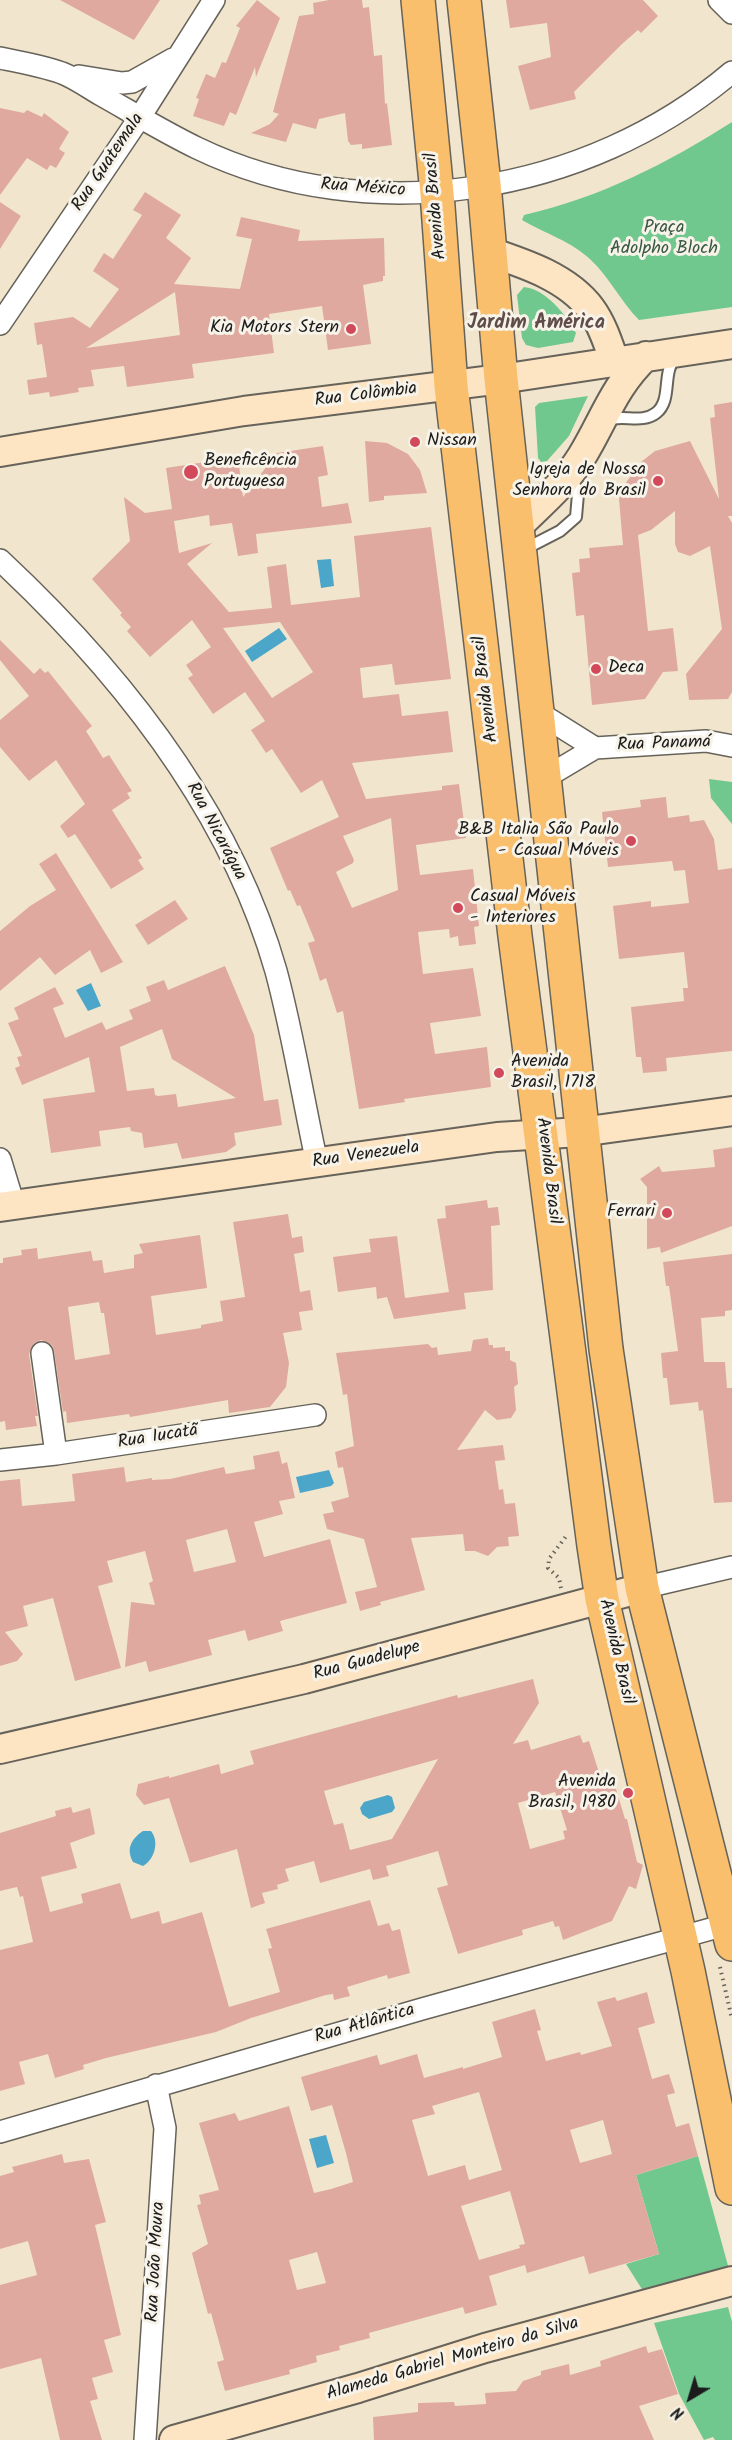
<!DOCTYPE html>
<meta charset="utf-8">
<style>
body{margin:0}
#map{position:relative;width:732px;height:2440px;overflow:hidden;background:#f1e6cd;font-family:Kalam,sans-serif}
canvas{display:block}
.north{position:absolute;left:660px;top:2368px;width:60px;height:60px;-webkit-text-stroke:4px #f7f3e8;paint-order:stroke;rotate:218deg;font-size:16px;font-weight:700;line-height:24px;text-align:center;color:#1c1c1c}
.north::after{content:'';display:block;margin:auto;width:21px;height:27px;background:#1c1c1c;clip-path:polygon(50% 0,100% 100%,50% 72%,0 100%)}
</style>
<div id="map">
<canvas width="732" height="2440"></canvas>
<div class="north">N</div>
</div>
<script>
const g = document.querySelector('canvas').getContext('2d');
g.lineJoin = 'round';
function fill(path, color) { g.fillStyle = color; g.fill(path, 'evenodd'); }
function stroke(path, color, width, dash) { g.strokeStyle = color; g.lineWidth = width; g.lineCap = dash ? 'butt' : 'round'; g.setLineDash(dash || []); g.stroke(path); }
function drawText(font, color, halo, rows, align = 'center') {
  g.font = font + ' Kalam,sans-serif'; g.lineWidth = 6; g.setLineDash([]); g.textBaseline = 'middle'; g.strokeStyle = halo; g.fillStyle = color; for (const [text, x, y, turn = 0] of rows) {
    g.save(); g.translate(x, y); g.rotate((+turn || 0) * Math.PI / 180); g.textAlign = isNaN(turn) ? turn : align; if (halo) g.strokeText(text, 0, 0); g.fillText(text, 0, 0); g.restore();
  }
}
fill(new Path2D(`
 M732,122V307L639,320C621,302 610,278 591,260C571,241 546,234 522,220L524,215C599,198 668,163 732,122Z
 M524,287C546,289 566,315 576,333L573,342L538,348L526,345L522,338L517,295Z
 M588,396L569,436L547,461L541,462L538,458L535,407L539,403Z
 M709,779L732,782V824L711,798Z
 M698,2156L730,2273L645,2294L626,2264L659,2254L636,2175Z
 M728,2307L732,2322V2440H715L713,2437L704,2440L679,2394L654,2323Z`), '#70c88f');
fill(new Path2D(`
 M331,559L334,586L321,588L317,560Z
 M279,628L287,639L252,662L245,651Z
 M91,983L101,1006L88,1011L76,990Z
 M329,1470L334,1483L331,1486L300,1493L296,1477Z
 M388,1795L392,1797L395,1808L392,1812L369,1819L362,1814L360,1808L364,1802Z
 M143,1831H151C160,1842 154,1860 143,1866L133,1862C126,1849 131,1839 143,1831Z
 M326,2135L334,2163L317,2168L309,2139Z`), '#4ba6c9');
fill(new Path2D(`
 M60,0H160L134,40Z
 M257,0L280,18L256,77L255,67L236,115L230,112L224,126L193,116L199,99L196,98L206,74L215,78L222,62L226,63L240,28L236,26Z
 M329,0H362L363,8L369,7L374,56L382,55L385,104L387,103L392,145L362,149V144L351,145L348,141L345,113L319,119L316,129L293,123L286,142L251,133L270,124L279,114L273,112L299,16L314,14L313,3Z
 M506,0H643L658,16L641,33L638,30L622,44L574,92L576,99L530,110L518,66L551,57L547,23L510,28Z
 M0,108L24,113L27,110L42,117L44,113L69,132L59,149L65,153L56,168L50,165L47,170L27,158L0,195Z
 M145,192L181,215L166,238L191,258L174,284L240,289L252,239L236,236L241,217L300,230L298,241L384,238L385,276H383V281L363,285L371,344L328,350L322,306L269,314L274,353L192,364L194,378L127,387L124,366L91,370L94,386L78,388L79,392L50,397L49,392L29,395L27,380L47,377L42,344L37,345L34,323L73,317L90,328L119,289L93,271L104,253L113,259L142,215L133,210ZM175,292L180,335L86,348Z
 M0,202L21,216L0,249Z
 M732,402V516H728L732,523V692L728,699L689,700L686,674L722,629L710,546L690,556L678,552L675,544V511L651,530L638,535L648,631L673,628L678,671L663,672L645,699L592,705L584,615L576,616L572,573L580,572L579,559L590,558L589,548L623,545L619,499L625,484L641,462L655,451L690,441L719,499L710,418L715,417L714,405Z
 M365,441L387,443L408,454L420,470L427,493L384,496V500L369,502Z
 M323,446L328,475L318,477L322,507L348,503L352,523L256,534L258,553L238,556L232,523L210,526L209,515L174,521L179,553L212,543L187,564L229,612L272,608L267,567L286,564L291,605L360,597L354,536L431,527L451,679L395,685L392,664L360,668L363,698L399,694L402,716L448,711L453,752L352,763L366,799L442,790V786L459,784L466,838L416,845L420,875L473,869L479,926L474,927L476,944L459,946L458,936L450,938L449,929L418,932L423,974L473,968L481,1016L430,1023L435,1054L487,1047L491,1087L404,1099L405,1102L359,1109L343,1011L337,1013L326,978L320,981L308,943L315,941L300,905L297,906L290,890L288,891L270,848L339,817L322,780L301,793L272,749L266,753L251,730L265,721L245,692L213,714L188,678L193,675L186,665L211,647L192,620L150,657L127,631L131,627L120,615L122,613L92,579L130,541L124,497L145,513L172,509L166,468L238,457L243,497L277,453ZM280,622L313,672L272,698L223,628ZM391,818L398,890L352,908L336,872L353,863L354,860L343,836Z
 M0,640L34,674L40,668L45,673L48,671L92,726L86,731L103,758L109,755L132,791L127,793L130,798L112,810L142,858L138,860L144,869L111,889L75,834L68,838L60,826L85,804L56,760L29,781L0,747V720L29,696L0,660Z
 M666,797L668,818L689,815L690,822L704,820L714,839L718,870L732,868V1051L666,1058L667,1071L643,1073L641,1057H636L631,1007L684,1001L683,988H688L684,952L619,959L613,906L651,901V907L689,903L685,870L674,871L672,861L608,867L602,812L641,807L640,800Z
 M56,853L123,962L101,973L90,950L55,975L40,957L0,991V931L30,906L56,890L39,864Z
 M175,900L188,919L148,945L135,925Z
 M225,966L254,1035L264,1101L278,1099L282,1125L234,1133L236,1145L226,1152L182,1159L177,1143L144,1148L142,1133L131,1131L130,1127L99,1131L101,1146L51,1153L43,1099L95,1092L89,1057L22,1085L15,1068L20,1066L17,1057L22,1056L8,1023L19,1019L14,1008L55,987L64,1004L53,1008L65,1038L102,1022L106,1030L133,1019L129,1010L151,1001L146,987L164,980L168,990ZM162,1029L172,1059L236,1098L178,1107L176,1094L158,1096L155,1095L154,1088L127,1091L120,1047Z
 M732,1147V1226L661,1253L660,1247L647,1249V1187L640,1179L659,1166L662,1172L715,1167L713,1150Z
 M487,1200L488,1208L498,1207L500,1225L491,1226L493,1290L464,1293L466,1309L394,1319L387,1297L377,1299L376,1287L338,1292L333,1257L371,1252L369,1239L397,1236L405,1298L449,1292L437,1219L446,1218L445,1206Z
 M288,1214L292,1238L302,1236L304,1252L294,1254L300,1292L310,1290L313,1310L299,1312L302,1330L283,1333L289,1363L286,1387L270,1407L229,1413L228,1400L130,1417L129,1414L67,1423L66,1411L63,1412L54,1351L52,1345L41,1340L34,1343L29,1354L38,1416H35L37,1426L6,1430L5,1421L0,1422V1263H3V1258L22,1255L21,1250L37,1248L38,1259L91,1251L93,1261L102,1260L104,1273L134,1268V1255L143,1253L139,1244L200,1235L207,1288L151,1296L156,1335L182,1331L201,1328V1325L223,1321L220,1301L245,1297L233,1222ZM99,1302L101,1313H104L110,1354L75,1360L68,1307Z
 M732,1254V1310L725,1311V1316L701,1318L704,1362H725L727,1388H732V1502L714,1503L703,1410L699,1411L698,1402L670,1405L667,1378H663L661,1353L678,1351L669,1286H666L663,1262Z
 M488,1338L489,1345H493V1348L505,1347V1351H510V1360L516,1363L518,1384L514,1387L516,1410L511,1418L497,1420L485,1410L457,1450L503,1445L505,1460L495,1461L499,1490L503,1489L505,1504L515,1503L519,1536L508,1537L509,1546L497,1547L488,1556L475,1551H465L463,1534L411,1538L425,1590L380,1602L381,1605L360,1611L355,1592L377,1587L364,1539L327,1529L323,1514L334,1512L331,1502L349,1497L343,1467L338,1468L335,1452L354,1446L347,1394L343,1395L336,1353L428,1344L432,1348L437,1347L438,1355L471,1351L473,1340Z
 M279,1451L282,1464L287,1462L295,1498L279,1501L283,1514L254,1522L264,1557L330,1539L347,1603L280,1621L283,1631L248,1641L245,1630L208,1640L212,1655L149,1672L146,1661L125,1667L131,1602L155,1605L149,1583L153,1581L145,1551L107,1561L113,1582L98,1586L121,1668L75,1681L53,1598L23,1606L28,1626L5,1632L23,1654L17,1661L0,1666V1481L20,1479L22,1506L75,1501L72,1474L124,1467L126,1482L152,1478V1480L170,1479L224,1467L226,1474L255,1469L253,1456ZM227,1529L236,1562L194,1572L186,1540Z
 M533,1679L539,1703L513,1744L528,1740L531,1750L580,1735L583,1743L589,1741L603,1785L614,1782L625,1819H627L637,1862L643,1865L636,1889L629,1886L612,1921L563,1940L559,1926L555,1927L553,1921L522,1930L523,1935L458,1954L437,1888L448,1885L438,1851L386,1866L389,1876L373,1880L370,1869L320,1883L314,1861L285,1869L289,1881L277,1885L278,1889L262,1893L265,1903L251,1908L237,1849L190,1863L169,1798L144,1805L136,1795L138,1784L169,1776V1778L219,1764L221,1774L254,1764L250,1751L457,1695L458,1698ZM438,1759L392,1839L350,1850L343,1823L334,1825L324,1791ZM555,1792L567,1830L563,1831L565,1839L530,1849L518,1803Z
 M71,1807L73,1813L90,1808L95,1834L70,1843L77,1868L41,1877L50,1912L83,1903L81,1894L120,1883L131,1919L159,1911L162,1924L202,1912L229,2007L280,1992L268,1949L272,1948L266,1929L370,1900L378,1926L389,1923L392,1931L400,1929L410,1973L388,1979L387,1975L347,1987L350,1996L334,2000L333,1994L326,1995L251,2018L216,2032L106,2058L83,2065L84,2069L55,2078L48,2054L19,2062L25,2084L0,2091V1950L33,1942L23,1896L20,1897L17,1887L0,1891V1833L56,1816L55,1811Z
 M647,1992L655,2023L638,2028L652,2079L669,2074L675,2093L667,2095L676,2127L689,2123L698,2156L636,2175L659,2254L589,2274L584,2256L527,2273L525,2265L489,2276L497,2305L465,2314L463,2307L369,2333L370,2338L339,2346L340,2350L316,2356L317,2362L289,2370L290,2374L225,2391L217,2362L224,2360L211,2313L208,2314L192,2253L208,2244L197,2205L201,2204L199,2195L219,2190L199,2123L235,2113L239,2121L289,2106L314,2193L331,2189L353,2182L346,2153L332,2105L311,2111L301,2077L377,2055L380,2065L417,2054L424,2078L463,2067V2069L502,2057L492,2022L535,2009L541,2030L537,2031L546,2061L580,2052L581,2055L612,2046L597,2002L615,1997L617,2001ZM479,2092L502,2170L469,2180L465,2165L428,2176L412,2120L435,2114L432,2106ZM603,2120L612,2154L580,2163L570,2130ZM510,2191L525,2244L519,2245L520,2248L479,2260L461,2206ZM317,2252L326,2283L297,2290L289,2260Z
 M62,2154L64,2163L89,2159L106,2222L95,2225L121,2335L104,2340L113,2372L92,2378L98,2399L90,2401L102,2440H60L41,2358L0,2369V2285L37,2275L28,2241L0,2249V2176L14,2172L12,2167Z
 M646,2346L648,2353L662,2349L678,2394L639,2406L654,2440H374L373,2417L418,2412V2403L454,2402L455,2406L486,2404L485,2393L516,2391L523,2381L541,2375V2371L569,2364L570,2375L601,2366L600,2361Z`), '#dfa9a0');
const lane = new Path2D(`
 M606,420C623,414 642,424 656,413C673,400 661,372 676,357
 M525,549L560,531L576,517L578,494L571,475`);
const street = new Path2D(`
 M719,0L732,13
 M0,58C20,62 42,66 62,73C75,78 89,88 101,95C133,113 164,132 197,148C369,231 587,195 732,72
 M79,76L122,83L132,82L173,59
 M0,324L140,117L214,0
 M0,560C120,672 230,810 276,971C293,1034 303,1099 317,1163
 M536,711L595,748
 M543,779L595,748L706,741L732,746
 M0,1159L14,1205
 M42,1353L56,1454
 M0,1460L56,1454L315,1415
 M642,1588L732,1567
 M0,2132L422,2009L732,1923
 M145,2440L165,2128L156,2085`);
const secondary = new Path2D(`
 M490,252C526,264 568,278 591,309C602,324 608,343 614,360
 M0,452L244,411L501,379L732,344
 M516,528C539,505 565,484 582,456C604,420 614,386 646,356
 M0,1207L497,1137L581,1132L732,1111
 M0,1749L304,1679L642,1588
 M174,2440L358,2388L485,2348L732,2281`);
const primary = new Path2D(`
 M418,0L437,193L451,386L515,936L594,1546L602,1599L688,1971L732,2188
 M464,0L484,184L501,379L606,1349L642,1588L732,1944`);
stroke(lane, '#67635a', 14);
stroke(street, '#67635a', 24);
stroke(secondary, '#67635a', 32);
stroke(primary, '#67635a', 36);
stroke(new Path2D(`
 M561,1588L559,1578L548,1568L549,1559L567,1535
 M720,1967L732,2019`), '#67635a', 4, [1.5, 4.5]);
stroke(lane, '#fff', 10);
stroke(street, '#fff', 21);
stroke(secondary, '#fde5c4', 28);
stroke(primary, '#f9bf6c', 33);
for (const [x, y, r, color] of [
 [351,329,6,"#d1495b"],
 [415,442,6,"#d1495b"],
 [191,472,8,"#d1495b"],
 [658,481,6,"#d1495b"],
 [596,669,6,"#d1495b"],
 [631,841,6,"#d1495b"],
 [458,908,6,"#d1495b"],
 [499,1073,6,"#d1495b"],
 [667,1213,6,"#d1495b"],
 [628,1793,6,"#d1495b"]
]) { const dot = new Path2D(); dot.arc(x, y, r, 0, 2 * Math.PI); g.fillStyle = color; g.fill(dot); stroke(dot, '#f7f3e8', 2); }
drawText('18px', '#1c1c1c', '#f7f3e8', [
 ["Rua Guatemala",109,163,-56],
 ["Rua México",363,189,4],
 ["Avenida Brasil",437,206,-95],
 ["Rua Colômbia",366,396,-7],
 ["Avenida Brasil",487,689,-97],
 ["Rua Panamá",664,745,-2],
 ["Rua Nicarágua",215,832,62],
 ["Rua Venezuela",366,1156,-8],
 ["Avenida Brasil",547,1171,83],
 ["Rua Iucatã",158,1438,-9],
 ["Avenida Brasil",615,1652,77],
 ["Rua Guadelupe",367,1662,-15],
 ["Rua Atlântica",365,2025,-16],
 ["Rua João Moura",157,2262,-87],
 ["Alameda Gabriel Monteiro da Silva",453,2360,-16]
]);
drawText('18px', '#395844', '#f7f3e8', [
 ["Praça",664,229],
 ["Adolpho Bloch",664,250]
]);
drawText('18px', '#1c1c1c', '#f7f3e8', [
 ["Kia Motors Stern",339,329],
 ["Nissan",427,442,"left"],
 ["Beneficência",204,462,"left"],
 ["Portuguesa",204,483,"left"],
 ["Igreja de Nossa",646,471],
 ["Senhora do Brasil",646,492],
 ["Deca",608,669,"left"],
 ["B&B Italia São Paulo",619,831],
 ["- Casual Móveis",619,852],
 ["Casual Móveis",470,898,"left"],
 ["- Interiores",470,919,"left"],
 ["Avenida",511,1063,"left"],
 ["Brasil, 1718",511,1084,"left"],
 ["Ferrari",655,1213],
 ["Avenida",616,1783],
 ["Brasil, 1980",616,1804]
], 'right');
drawText('bold 20px', '#604d4a', '#f7f3e8', [
 ["Jardim América",536,325]
]);
</script>
